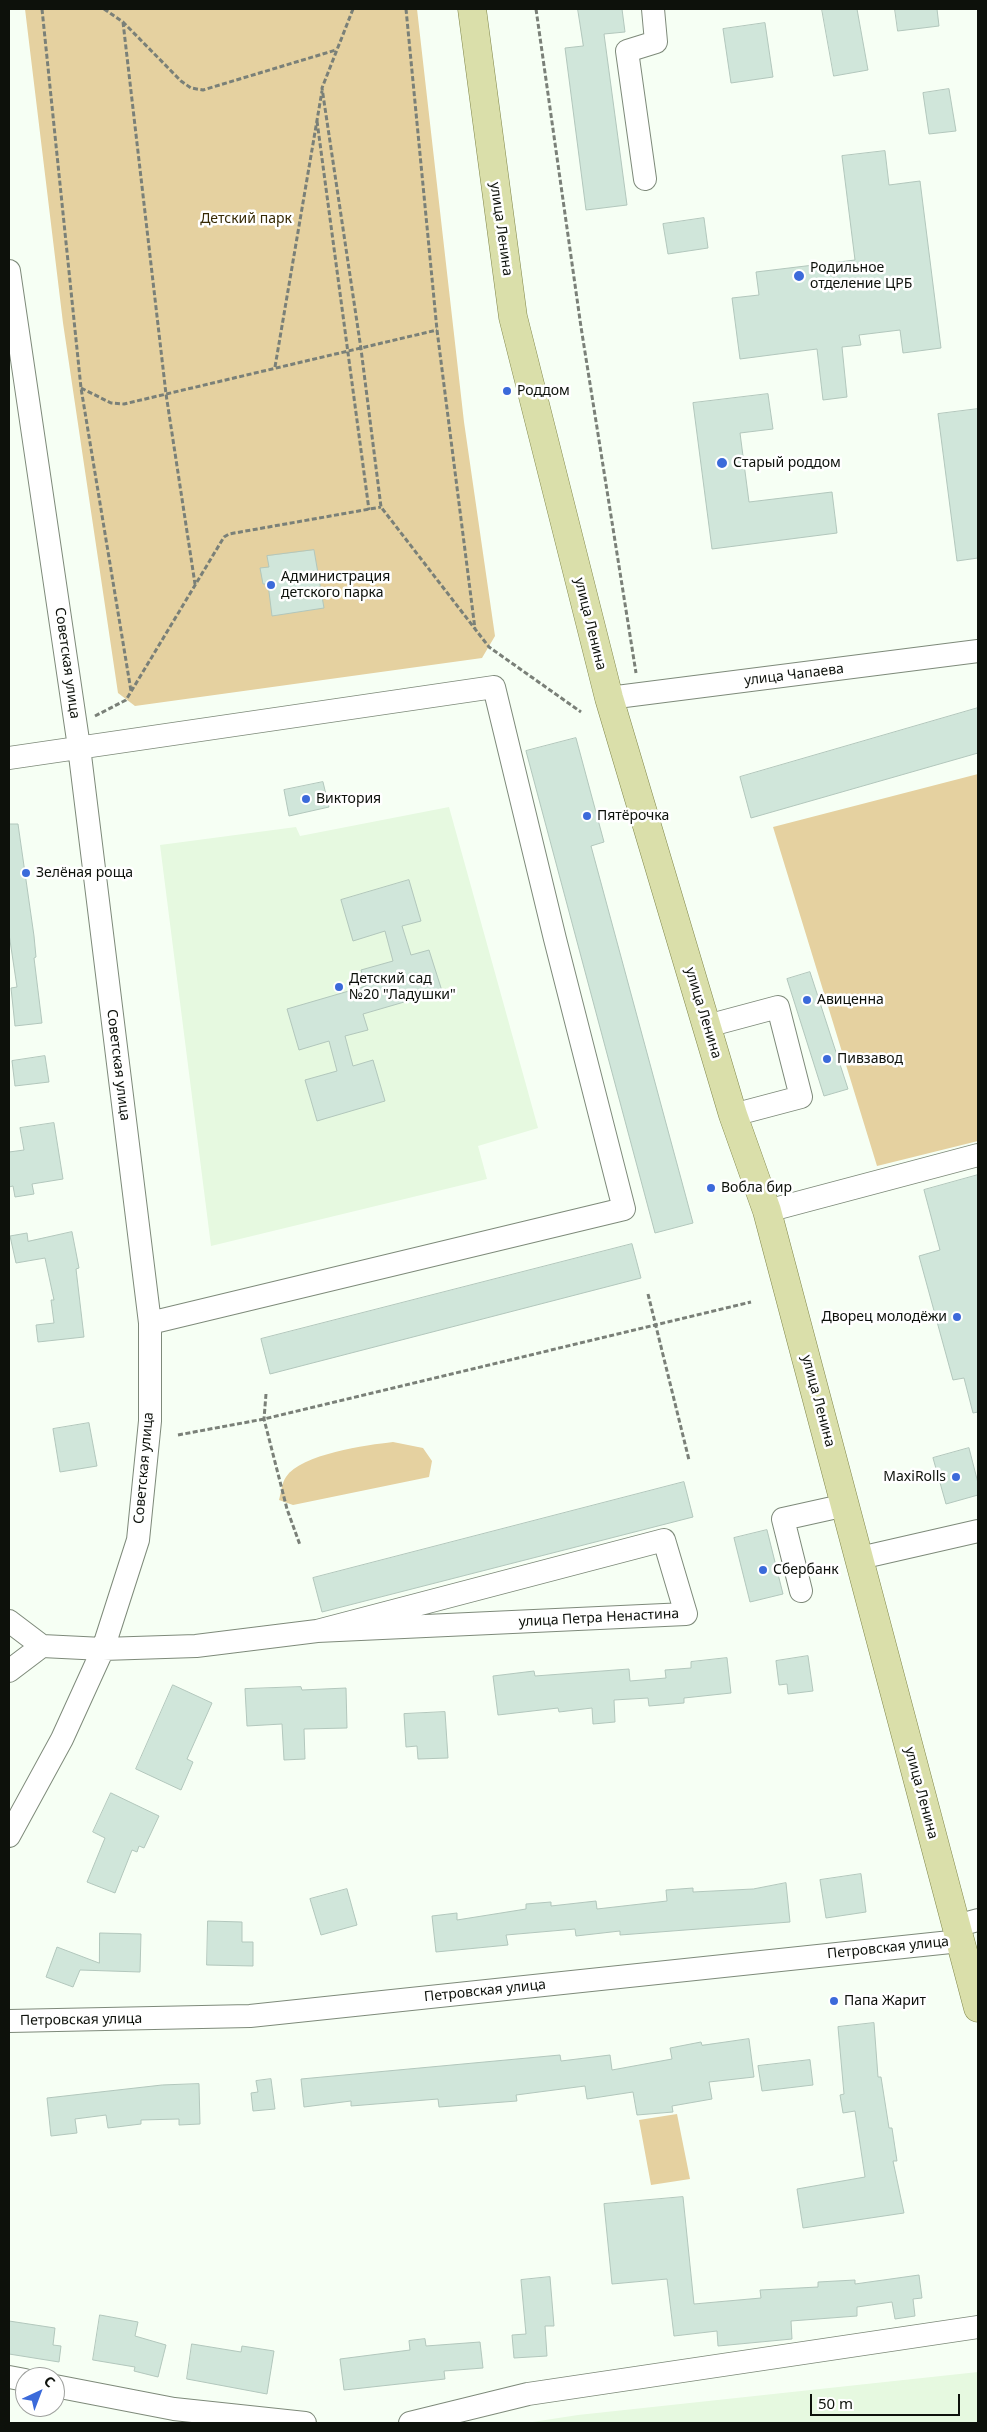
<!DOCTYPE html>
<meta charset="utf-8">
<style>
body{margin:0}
#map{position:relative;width:987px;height:2432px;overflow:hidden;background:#f6fff4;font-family:"Noto Sans",sans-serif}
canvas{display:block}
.frame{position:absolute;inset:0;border:10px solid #0d110b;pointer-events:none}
.north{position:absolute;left:15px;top:2367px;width:50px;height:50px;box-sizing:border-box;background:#fff;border:1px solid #9ea09d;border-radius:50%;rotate:43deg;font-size:14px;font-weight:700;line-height:20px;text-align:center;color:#0d110b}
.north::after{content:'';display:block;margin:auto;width:18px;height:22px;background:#3b6ada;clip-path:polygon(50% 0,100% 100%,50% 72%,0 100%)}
.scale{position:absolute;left:810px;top:2394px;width:150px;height:22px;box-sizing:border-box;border:2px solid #0d110b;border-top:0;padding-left:6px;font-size:15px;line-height:18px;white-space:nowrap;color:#0d110b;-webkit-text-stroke:4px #fff;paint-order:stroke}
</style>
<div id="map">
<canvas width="987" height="2432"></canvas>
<div class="frame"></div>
<div class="north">С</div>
<div class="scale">50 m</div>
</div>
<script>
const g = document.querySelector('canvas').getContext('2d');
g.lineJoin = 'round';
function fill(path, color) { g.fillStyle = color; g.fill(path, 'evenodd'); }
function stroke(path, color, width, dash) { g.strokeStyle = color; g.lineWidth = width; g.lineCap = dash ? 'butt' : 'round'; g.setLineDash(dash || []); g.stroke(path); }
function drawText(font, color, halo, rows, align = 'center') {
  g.font = font + ' "Noto Sans",sans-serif'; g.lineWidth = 5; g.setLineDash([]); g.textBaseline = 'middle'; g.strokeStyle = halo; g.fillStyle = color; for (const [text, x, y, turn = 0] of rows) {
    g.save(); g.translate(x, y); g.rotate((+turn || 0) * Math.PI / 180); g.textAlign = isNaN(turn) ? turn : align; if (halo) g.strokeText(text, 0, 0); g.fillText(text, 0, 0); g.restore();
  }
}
fill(new Path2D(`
 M449,807L538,1128L478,1146L487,1179L211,1246L160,845L296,827L300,836Z
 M978,2372V2423H526L578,2415Z`), '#e6f9e0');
fill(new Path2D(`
 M25,9H417L464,422L495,636L482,658L135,706L118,693L63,323Z
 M978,774V1141L877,1166L773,827Z
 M393,1442L423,1448L432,1461L429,1477L293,1505L279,1500C281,1493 282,1482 286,1477C301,1454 367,1445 393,1442Z
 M677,2114L690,2179L651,2185L639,2120Z`), '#e5d1a0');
const building = new Path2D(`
 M578,9H622L625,32L604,34L627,205L586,210L565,48L583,46Z
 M822,9H857L868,70L834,76Z
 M895,9H937L939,26L898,31Z
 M765,23L773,77L731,83L723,29Z
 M949,89L956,131L929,134L923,93Z
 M885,151L889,185L920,181L941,348L903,353L900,330L859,335L861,345L842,347L847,397L823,400L817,349L740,359L732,298L759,295L756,272L855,260L842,156Z
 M704,218L708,248L668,254L663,224Z
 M768,394L773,429L740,433L749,502L832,492L837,533L712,549L693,403Z
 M978,409V558L957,561L938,414Z
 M314,550L324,608L272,616L268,584H263L260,568L269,567L267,556Z
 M978,708V753L751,818L740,777Z
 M576,738L604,842L591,846L693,1223L655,1233L526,751Z
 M323,782L329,807L289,816L284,790Z
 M9,824H18L34,936L36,957L34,958L42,1023L15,1026L11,988L17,987L9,934Z
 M409,880L421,921L402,926L411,955L429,950L442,991L363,1014L368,1030L345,1036L353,1066L373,1060L385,1101L317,1121L305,1080L337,1071L329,1041L299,1050L287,1009L366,986L361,970L393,961L385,931L353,941L341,900Z
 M810,972L848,1089L824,1096L787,979Z
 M45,1056L49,1082L15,1086L12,1061Z
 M54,1123L63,1179L32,1184L34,1194L15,1197L13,1186L9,1187V1152L24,1150L20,1128Z
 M978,1175V1412L973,1413L964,1378L953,1380L919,1256L940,1250L924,1190Z
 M72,1232L79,1268L76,1269L84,1337L38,1342L36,1325L54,1323L51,1300H54L45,1258L16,1263L10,1236L27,1233L28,1241Z
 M632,1244L641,1278L270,1374L261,1339Z
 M89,1423L97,1466L60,1472L53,1429Z
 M969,1448L978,1483V1495L946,1504L933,1458Z
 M684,1482L693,1517L322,1612L313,1578Z
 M767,1530L783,1594L750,1602L734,1538Z
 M808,1656L813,1691L788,1694L787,1684L779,1685L776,1661Z
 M727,1658L731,1693L684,1698V1703L649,1706L648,1698L614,1700L615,1722L593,1724L592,1708L559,1712L558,1708L498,1715L493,1676L534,1671L535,1676L629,1669L630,1681L666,1678L665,1670L691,1668V1662Z
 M173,1685L212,1703L187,1759L193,1762L181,1790L136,1769Z
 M301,1687L302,1690L346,1688L347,1728L304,1729L305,1759L284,1760L282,1724L247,1726L245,1689Z
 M445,1712L448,1758L418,1759L417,1746L406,1747L404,1714Z
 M111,1793L159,1816L144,1848L139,1846L137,1852L132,1850L115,1893L87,1882L105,1838L93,1832Z
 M861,1874L866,1912L826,1918L820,1880Z
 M786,1883L790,1922L620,1935V1931L576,1936L575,1929L506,1935L508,1945L436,1952L432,1916L457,1913V1920L526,1909V1904L551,1902V1906L596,1901L597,1909L667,1901L666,1890L693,1888V1892L753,1889Z
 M347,1889L357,1925L321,1935L310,1899Z
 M208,1921L242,1922V1942H253V1966L207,1965Z
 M100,1933L141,1934L140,1972L80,1970L73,1987L46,1977L57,1947L99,1963Z
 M874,2023L878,2077H881L889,2128H892L897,2161H893L904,2213L803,2228L797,2189L865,2177L855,2111L843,2113L840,2095L844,2094L838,2027Z
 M749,2039L754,2077L709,2082L712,2099L672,2106L673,2112L637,2115L633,2092L587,2099L585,2086L516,2095L517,2101L439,2107L438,2099L351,2106V2101L304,2107L301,2079L560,2055L561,2061L610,2055L612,2070L672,2059L670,2048L701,2042L702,2045Z
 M810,2060L813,2085L762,2091L758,2066Z
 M271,2079L275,2109L253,2111L251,2093L258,2092L256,2081Z
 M199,2084L200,2124L179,2125V2119L141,2120V2124L108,2128L106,2115L75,2119L77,2133L51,2136L47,2098L162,2085Z
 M683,2197L694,2304L761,2298L760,2290L818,2287V2282L855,2280V2284L919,2275L922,2298L913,2299L915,2316L895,2319L892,2302L857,2307V2316L791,2321L792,2339L718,2346L717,2331L674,2336L667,2279L612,2284L604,2204Z
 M550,2277L554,2326H545L547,2356L514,2358L512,2335L526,2334L521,2280Z
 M100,2315L138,2322L135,2336L166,2345L158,2377L134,2371L135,2367L93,2360Z
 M9,2321L55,2328L53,2345L61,2346L59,2362L9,2354Z
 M425,2339L426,2346L480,2342L483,2368L444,2371L445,2379L344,2390L340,2359L410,2350L409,2341Z
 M192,2344L241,2352L242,2346L274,2351L267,2394L187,2379Z`);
fill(building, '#d0e6da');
stroke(building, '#b2c7bc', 1);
const minor = new Path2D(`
 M645,179L627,51L656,42L653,9
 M9,271L79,747L150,1323V1421L138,1540L103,1649L62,1739L9,1836
 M609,698L978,651
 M9,758L494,687L555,939L624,1209L150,1323
 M707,1026L778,1007L801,1097L733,1115
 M767,1211L978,1155
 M860,1558L978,1531
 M801,1591L783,1519L846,1505
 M9,1621L42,1646L103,1649L196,1646L317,1631L664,1540L686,1614L317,1631
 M9,1671L42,1646
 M956,1926L978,1920
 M9,2021L250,2016L960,1941
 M9,2377L25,2380
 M55,2386L174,2409L305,2423
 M410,2423L528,2394L978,2327`);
const major = new Path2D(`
 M472,9L513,317L609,698L733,1115L767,1211L978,2008`);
stroke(minor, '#7e8a7a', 24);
stroke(major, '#83894e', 29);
stroke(new Path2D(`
 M42,9L81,388L131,691
 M104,9L123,22L181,81L191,88L203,90L336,50
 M353,9L322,88L361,349L381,507L489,647L581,712
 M406,9L437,330L475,629
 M536,9L581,327L636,673
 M123,22L166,394L195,584
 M317,121L369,510
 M275,367L322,91
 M81,388L111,403L124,404L437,330
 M95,716L126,700L224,537L229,534L381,507
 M648,1294L689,1460
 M266,1394L264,1419L287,1509L300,1545
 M178,1435L264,1419L751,1302`), '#7a8078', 3, [5, 2.5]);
stroke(minor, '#fff', 22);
stroke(major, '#dadfaa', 28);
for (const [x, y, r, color] of [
 [799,276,6,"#3b6ada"],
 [507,391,5,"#3b6ada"],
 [722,463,6,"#3b6ada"],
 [271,585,5,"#3b6ada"],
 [306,799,5,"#3b6ada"],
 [587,816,5,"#3b6ada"],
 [26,873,5,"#3b6ada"],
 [339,987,5,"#3b6ada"],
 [807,1000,5,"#3b6ada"],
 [827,1059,5,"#3b6ada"],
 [711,1188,5,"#3b6ada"],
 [957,1317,5,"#3b6ada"],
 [956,1477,5,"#3b6ada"],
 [763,1570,5,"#3b6ada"],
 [834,2001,5,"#3b6ada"]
]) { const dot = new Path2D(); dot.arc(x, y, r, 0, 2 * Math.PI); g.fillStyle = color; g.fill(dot); stroke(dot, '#fff', 2); }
drawText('14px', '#372a05', '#fff', [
 ["Детский парк",246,219]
]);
drawText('14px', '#0d110b', '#fff', [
 ["улица Ленина",501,229,82],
 ["улица Ленина",590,624,76],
 ["Советская улица",67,663,82],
 ["улица Чапаева",794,675,-7],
 ["улица Ленина",703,1013,73],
 ["Советская улица",118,1065,83],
 ["улица Ленина",818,1401,75],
 ["Советская улица",144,1468,-85],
 ["улица Петра Ненастина",599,1618,-3],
 ["улица Ленина",921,1793,75],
 ["Петровская улица",888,1948,-6],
 ["Петровская улица",485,1991,-6],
 ["Петровская улица",81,2020,-1]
]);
drawText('14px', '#0d110b', '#fff', [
 ["Родильное",810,268],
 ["отделение ЦРБ",810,284],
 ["Роддом",517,391],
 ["Старый роддом",733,463],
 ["Администрация",281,577],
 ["детского парка",281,593],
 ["Виктория",316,799],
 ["Пятёрочка",597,816],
 ["Зелёная роща",36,873],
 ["Детский сад",349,979],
 ["№20 \"Ладушки\"",349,995],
 ["Авиценна",817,1000],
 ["Пивзавод",837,1059],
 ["Вобла бир",721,1188],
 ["Дворец молодёжи",947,1317,"right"],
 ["MaxiRolls",946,1477,"right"],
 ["Сбербанк",773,1570],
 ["Папа Жарит",844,2001]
], 'left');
</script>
